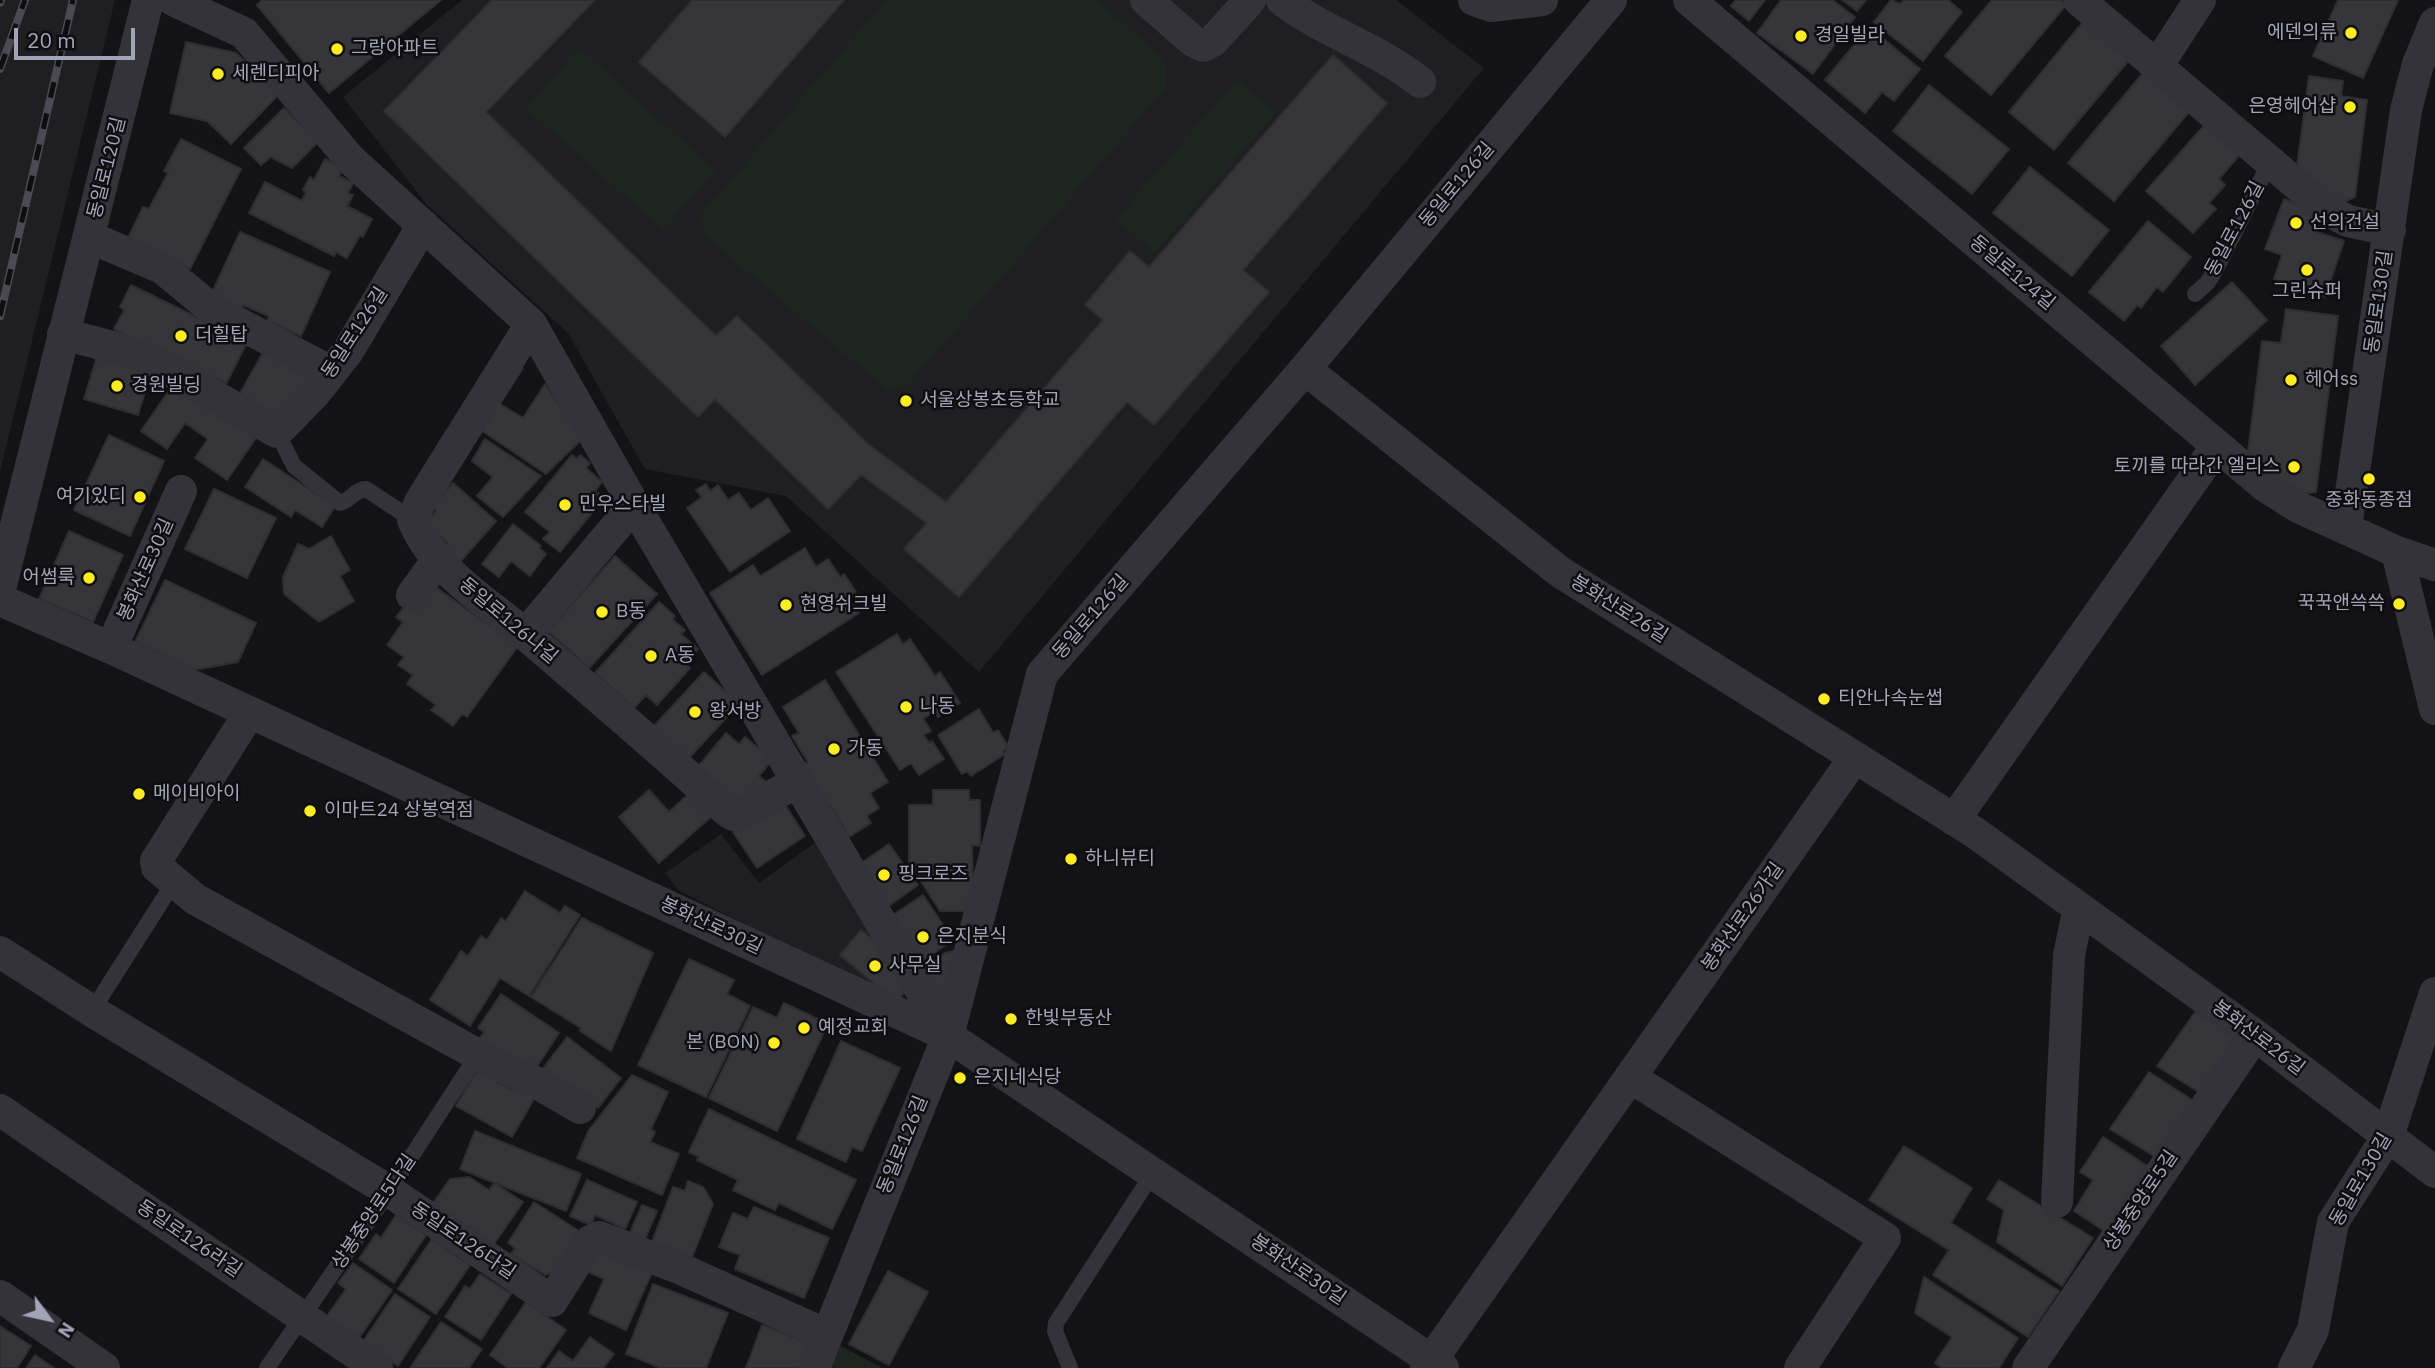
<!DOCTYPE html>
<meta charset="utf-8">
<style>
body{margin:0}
#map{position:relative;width:2435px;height:1368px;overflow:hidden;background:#131315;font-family:"IBM Plex Sans",sans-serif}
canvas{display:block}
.north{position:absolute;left:14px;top:1284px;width:70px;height:70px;-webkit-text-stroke:5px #0e0e10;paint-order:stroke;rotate:123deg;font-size:19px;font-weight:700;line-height:28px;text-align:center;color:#a3a4b7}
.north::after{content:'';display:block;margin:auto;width:24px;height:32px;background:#a3a4b7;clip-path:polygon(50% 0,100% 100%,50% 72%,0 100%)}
.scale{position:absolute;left:14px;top:28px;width:121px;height:32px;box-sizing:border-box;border:4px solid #a3a4b7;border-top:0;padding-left:9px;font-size:21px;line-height:24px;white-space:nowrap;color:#a3a4b7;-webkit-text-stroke:5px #0e0e10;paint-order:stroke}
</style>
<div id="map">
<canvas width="2435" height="1368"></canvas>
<div class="north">N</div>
<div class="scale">20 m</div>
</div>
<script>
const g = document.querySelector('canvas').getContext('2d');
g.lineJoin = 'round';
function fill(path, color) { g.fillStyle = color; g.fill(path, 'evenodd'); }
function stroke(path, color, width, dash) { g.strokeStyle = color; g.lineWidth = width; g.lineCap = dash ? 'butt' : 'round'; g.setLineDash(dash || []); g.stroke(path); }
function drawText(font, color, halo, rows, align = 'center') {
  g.font = font + ' "IBM Plex Sans","Noto Sans KR",sans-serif'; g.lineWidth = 5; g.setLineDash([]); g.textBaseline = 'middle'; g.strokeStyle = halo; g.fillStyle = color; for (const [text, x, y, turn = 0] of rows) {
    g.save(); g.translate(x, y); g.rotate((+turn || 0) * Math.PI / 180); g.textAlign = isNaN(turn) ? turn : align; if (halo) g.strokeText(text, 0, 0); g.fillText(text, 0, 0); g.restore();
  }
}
fill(new Path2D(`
 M0,0H115L0,472Z
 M462,0H1396L1484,68L979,672L786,496L645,469L568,333L427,205L343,97Z
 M721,834L759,883L820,839L889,953L896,1002L678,890L665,873Z`), '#1f1f22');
fill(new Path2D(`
 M886,0H1097L1165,60L1166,88L907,386L889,391L705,236L700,216Z
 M579,48L716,171L663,230L526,108Z
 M1237,79L1276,113L1155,253L1116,219Z
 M830,1340L882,1368H819Z`), '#1d2520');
const building = new Path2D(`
 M262,0H441L329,93L257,5Z
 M492,0H595L486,112L716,336L737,316L869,445L946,502L1103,320L1085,305L1130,251L1149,267L1333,55L1387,103L1243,270L1269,292L1154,425L1127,402L959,597L904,549L927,523L861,475L828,509L715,399L698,417L384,111Z
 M692,0H844L725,137L639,62Z
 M1736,0H1765L1749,21L1731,6Z
 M1781,0H1832L1855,17L1813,74L1757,33Z
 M1842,0H1866L1857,11Z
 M1891,0L1900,4L1904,0H1948L1962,12L1923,61L1874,22Z
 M1992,0H2060L2066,5L1991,95L1945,56Z
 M2338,0H2398L2363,78L2313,56Z
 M2083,22L2129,60L2054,150L2009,112Z
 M1869,27L1920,69L1894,101L1882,92L1865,113L1825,80Z
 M186,42L236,53L279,94L231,144L207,121L170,113Z
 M2143,73L2189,112L2114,201L2068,163Z
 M2309,76L2343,81L2341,96L2367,100L2355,197L2337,205L2296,174Z
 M1929,85L2009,149L1972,194L1893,131Z
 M284,108L318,142L292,168L271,157L261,165L244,148Z
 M2208,121L2242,152L2219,179L2225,185L2209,203L2216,209L2193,233L2146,191Z
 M181,139L241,169L190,269L128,238L143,207L149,209L168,173L164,171Z
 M325,159L343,168L339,176L353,183L348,193L353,195L347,206L372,219L363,237L360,235L347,258L336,252L334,256L249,213L265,182L302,201L306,192L303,190L310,177L314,180Z
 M2030,167L2109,230L2072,276L1993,213Z
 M2284,199L2324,213L2317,232L2344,241L2325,297L2274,279L2282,255L2265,249Z
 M2148,221L2191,257L2163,292L2157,287L2141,308L2137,305L2124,321L2089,292Z
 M240,232L330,272L301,336L267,321L269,316L243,305L241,309L211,295Z
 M2232,282L2267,320L2195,385L2161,346Z
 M131,285L247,342L226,384L114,329L124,310L120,307Z
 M2286,309L2338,316L2316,492L2293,495L2248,451L2262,341L2281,343Z
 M266,347L313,373L284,419L238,397Z
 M97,356L151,372L138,415L84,399Z
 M515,362L523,368L500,404L523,418L545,384L582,439L546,474L475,426Z
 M175,382L256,438L227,480L195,458L208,439L185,423L167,449L141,431Z
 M109,435L164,461L130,536L74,510Z
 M485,439L541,476L503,517L477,496L493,477L472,461Z
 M572,455L577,459L580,455L590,463L586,468L602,482L595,491L604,498L560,552L543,539L550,532L525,512Z
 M263,459L335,506L322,527L295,510L291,517L245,487Z
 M453,483L496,521L460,562L443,547L447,543L426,524L436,511L432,507Z
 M706,484L710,491L718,485L728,500L739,493L751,510L768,498L790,531L730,572L687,508L702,497L696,490Z
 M214,489L276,518L247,578L185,549Z
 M513,524L541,546L539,548L546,554L530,576L511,561L499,577L482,564Z
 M69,531L123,555L93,622L39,599Z
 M331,536L350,570L340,576L354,601L319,622L284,594L283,577L298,544L309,549Z
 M805,548L816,567L828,559L840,577L844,574L856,592L849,597L859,613L762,675L710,593L753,565L760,576Z
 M615,556L657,594L589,668L548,631Z
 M165,580L256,623L238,662L194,670L135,642Z
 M430,583L518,646L467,717L462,714L453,726L431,710L436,705L407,684L413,675L398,665L404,657L387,645L403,622L396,617L408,602Z
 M659,602L675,616L672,619L685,630L681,634L698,649L685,663L690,668L657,705L646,695L634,708L595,673Z
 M897,634L903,644L910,639L935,676L940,672L960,703L938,717L934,711L923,719L931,731L924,735L929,743L932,741L944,759L919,775L911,763L900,770L836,672Z
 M704,672L739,704L689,758L654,726Z
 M825,680L888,782L870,793L879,808L867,816L871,823L849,837L831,806L825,810L802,765L808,762L792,736L799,733L783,707Z
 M979,709L993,733L998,730L1008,747L1003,751L1005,754L971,776L967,771L962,774L938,735Z
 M726,733L739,744L745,737L772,760L759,776L771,786L740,804L697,768Z
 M649,790L669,812L692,791L713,815L659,863L619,817Z
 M933,790H969V800H980V846L972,845L973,897L969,911H940L909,862V805H933Z
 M782,800L805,836L757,868L733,832Z
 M889,844L918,885L886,908L857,866Z
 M525,891L560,913L565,906L580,915L529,996L500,978L470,1026L430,1000L461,951L468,956L481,936L487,940L501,918L506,921Z
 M923,895L953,940L918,964L887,919Z
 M582,918L653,953L611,1051L580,1031L581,1028L531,997Z
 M861,930L889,953L909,987L896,1002L840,955Z
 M954,951L947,993L938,998L923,967L945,953Z
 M689,959L734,980L727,994L750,1006L706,1097L638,1065Z
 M501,994L559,1033L534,1071L478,1040L484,1032L478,1028Z
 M784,1003L828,1024L777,1131L709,1098L753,1007L777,1018Z
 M2196,1011L2237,1039L2202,1094L2157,1066Z
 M567,1037L621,1078L598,1108L555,1076L541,1071Z
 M841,1041L900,1068L862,1151L852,1147L846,1162L797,1139Z
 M477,1070L510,1089L516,1078L539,1090L512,1137L456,1106Z
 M2149,1072L2200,1105L2162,1161L2110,1129Z
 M632,1075L668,1092L651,1129L655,1132L650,1142L679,1154L662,1195L577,1158L589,1130Z
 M709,1109L856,1180L832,1229L779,1203L775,1210L733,1190L738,1180L697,1160L699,1157L689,1152Z
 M475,1131L581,1174L566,1211L460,1169Z
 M2103,1137L2155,1171L2112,1236L2074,1211L2093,1180L2080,1172Z
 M1904,1146L1972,1188L1951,1223L2059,1291L2028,1337L1933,1275L1949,1250L1869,1200Z
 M469,1177L489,1190L494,1183L523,1202L492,1247L431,1206L450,1179Z
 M587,1180L637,1202L625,1229L595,1215L591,1225L570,1216Z
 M1999,1180L2093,1238L2062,1286L1997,1242L2004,1210L1987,1199Z
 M688,1181L703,1187L713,1204L690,1263L650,1247L673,1187L685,1191Z
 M534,1202L582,1233L559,1270L545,1275L511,1254L515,1248L508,1243Z
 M642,1205L657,1211L645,1239L630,1233Z
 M754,1207L829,1238L804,1298L735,1269L740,1255L719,1247L733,1213L748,1219Z
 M396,1215L426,1235L394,1283L359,1259L376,1234L381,1238Z
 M432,1239L470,1265L436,1314L398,1289Z
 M598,1239L655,1266L626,1330L589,1313L604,1279L584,1270Z
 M353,1263L392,1290L359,1338L327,1316L346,1289L338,1283Z
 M888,1271L928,1292L889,1365L849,1344Z
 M480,1274L511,1294L481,1340L445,1317L465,1286L470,1289Z
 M1924,1277L2018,1338L1999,1368H1942L1935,1363L1952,1337L1915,1313Z
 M653,1284L728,1313L706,1368H661L626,1354Z
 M395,1294L430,1317L398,1366L362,1343Z
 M526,1302L566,1330L539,1368H508L490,1355Z
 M441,1322L482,1349L469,1368H410Z
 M762,1325L806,1342L811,1356L807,1368H746Z
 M0,1326L31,1346L17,1368H0Z
 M590,1337L614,1354L603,1368H547L559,1351L573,1361Z
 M35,1355L54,1368H26Z`);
fill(building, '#35353a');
stroke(building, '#2e2d31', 2);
stroke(new Path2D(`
 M2195,294L2208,282L2216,269L2270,162
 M277,432L294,466L340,503C351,500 356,489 366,489L413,520
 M92,1011L174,882
 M267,1368L389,1191L478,1054
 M1070,1368L1055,1331L1056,1323L1153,1173`), '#34333a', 16);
stroke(new Path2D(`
 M173,0L244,33L350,159L531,324L634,505L948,1036
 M1146,0L1193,41L1203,46L1213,41L1250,0
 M1282,0C1324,32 1377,48 1420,82
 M1474,0L1491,6L1542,0
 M1689,0L2265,486L2298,507L2397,552L2435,709
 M2079,0L2327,210L2348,221L2390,230
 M2157,66L2200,0
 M89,237L162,268L213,310L331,372
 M531,324L420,502L413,520C434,571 486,601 527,636C594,694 662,751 727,811L733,815L739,814L797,782
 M63,334L124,350L160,365L277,432L315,393L348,351L423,225
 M1305,369L1560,572L1974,832L2255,1035L2435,1172
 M2346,527L2406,110L2418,64L2435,23
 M2397,552L2435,565
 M0,589L148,0
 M412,595L437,561
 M0,600L111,648L948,1036L1443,1368
 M525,635L634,505
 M111,648L181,491
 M250,712L156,861L157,867L195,899L491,1062L533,1081L580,1108
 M1954,820L2217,446
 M0,952L92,1011L389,1191L552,1301L590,1241L599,1237L679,1268L827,1335
 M1630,1077L1885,1238L1800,1368
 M0,1110L377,1368
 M2057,1202L2069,955L2079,908
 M0,1296L104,1368
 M814,1368L948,1036L1042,674L1305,369L1611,0
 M1426,1368L1855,757
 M2028,1368L2255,1035
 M2294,1368L2313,1330L2333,1222L2388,1136L2435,993`), '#34333a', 32);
const rail = new Path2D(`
 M0,3L1,0
 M0,69L25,0
 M0,316L73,0`);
stroke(rail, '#4a4a53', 8);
stroke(rail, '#0e0e10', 5, [16]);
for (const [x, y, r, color] of [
 [2351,33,7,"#ffed21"],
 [1801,36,7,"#ffed21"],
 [337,49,7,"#ffed21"],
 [218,74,7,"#ffed21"],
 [2350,107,7,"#ffed21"],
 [2296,223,7,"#ffed21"],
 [2307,270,7,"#ffed21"],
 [181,336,7,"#ffed21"],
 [2291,380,7,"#ffed21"],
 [117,386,7,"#ffed21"],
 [906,401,7,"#ffed21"],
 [2294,467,7,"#ffed21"],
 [2369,479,7,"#ffed21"],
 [140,497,7,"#ffed21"],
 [565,505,7,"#ffed21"],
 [89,578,7,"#ffed21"],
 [2399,604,7,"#ffed21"],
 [786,605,7,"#ffed21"],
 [602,612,7,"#ffed21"],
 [651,656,7,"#ffed21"],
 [1824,699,7,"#ffed21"],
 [906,707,7,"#ffed21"],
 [695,712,7,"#ffed21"],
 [834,749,7,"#ffed21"],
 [139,794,7,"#ffed21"],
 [310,811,7,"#ffed21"],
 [1071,859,7,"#ffed21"],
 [884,875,7,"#ffed21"],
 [923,937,7,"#ffed21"],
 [875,966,7,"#ffed21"],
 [1011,1019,7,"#ffed21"],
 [804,1028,7,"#ffed21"],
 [774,1043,7,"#ffed21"],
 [960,1078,7,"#ffed21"]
]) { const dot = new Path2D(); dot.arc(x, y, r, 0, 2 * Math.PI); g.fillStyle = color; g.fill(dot); stroke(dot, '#0e0e10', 2.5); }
drawText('19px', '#a3a4b7', '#0e0e10', [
 ["에덴의류",2337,33,"right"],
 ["경일빌라",1815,36],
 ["그랑아파트",351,49],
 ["세렌디피아",232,74],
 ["은영헤어샵",2336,107,"right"],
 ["선의건설",2310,223],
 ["그린슈퍼",2307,292,"center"],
 ["더힐탑",195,336],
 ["헤어ss",2305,380],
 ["경원빌딩",131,386],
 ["서울상봉초등학교",920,401],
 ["토끼를 따라간 엘리스",2280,467,"right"],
 ["여기있디",126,497,"right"],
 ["중화동종점",2369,501,"center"],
 ["민우스타빌",579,505],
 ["어썸룩",75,578,"right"],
 ["꾹꾹앤쓱쓱",2385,604,"right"],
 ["현영쉬크빌",800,605],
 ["B동",616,612],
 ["A동",665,656],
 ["티안나속눈썹",1838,699],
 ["나동",920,707],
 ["왕서방",709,712],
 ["가동",848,749],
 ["메이비아이",153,794],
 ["이마트24 상봉역점",324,811],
 ["하니뷰티",1085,859],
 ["핑크로즈",898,875],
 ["은지분식",937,937],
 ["사무실",889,966],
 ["한빛부동산",1025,1019],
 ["예정교회",818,1028],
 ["본 (BON)",760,1043,"right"],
 ["은지네식당",974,1078]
], 'left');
drawText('19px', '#a3a4b7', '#0e0e10', [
 ["동일로120길",107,168,-76],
 ["동일로126길",1457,185,-50],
 ["동일로126길",2235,229,-62],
 ["동일로124길",2012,273,40],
 ["동일로130길",2379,302,-82],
 ["동일로126길",355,333,-57],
 ["봉화산로30길",146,570,-66],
 ["봉화산로26길",1619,609,32],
 ["동일로126길",1091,617,-49],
 ["동일로126나길",508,621,40],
 ["봉화산로26가길",1743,917,-55],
 ["봉화산로30길",711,926,25],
 ["봉화산로26길",2258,1038,37],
 ["동일로126길",903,1145,-68],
 ["동일로130길",2361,1180,-60],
 ["상봉중앙로5길",2141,1201,-56],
 ["상봉중앙로5다길",374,1212,-56],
 ["동일로126라길",189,1239,34],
 ["동일로126다길",463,1241,34],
 ["봉화산로30길",1298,1270,34]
]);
</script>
